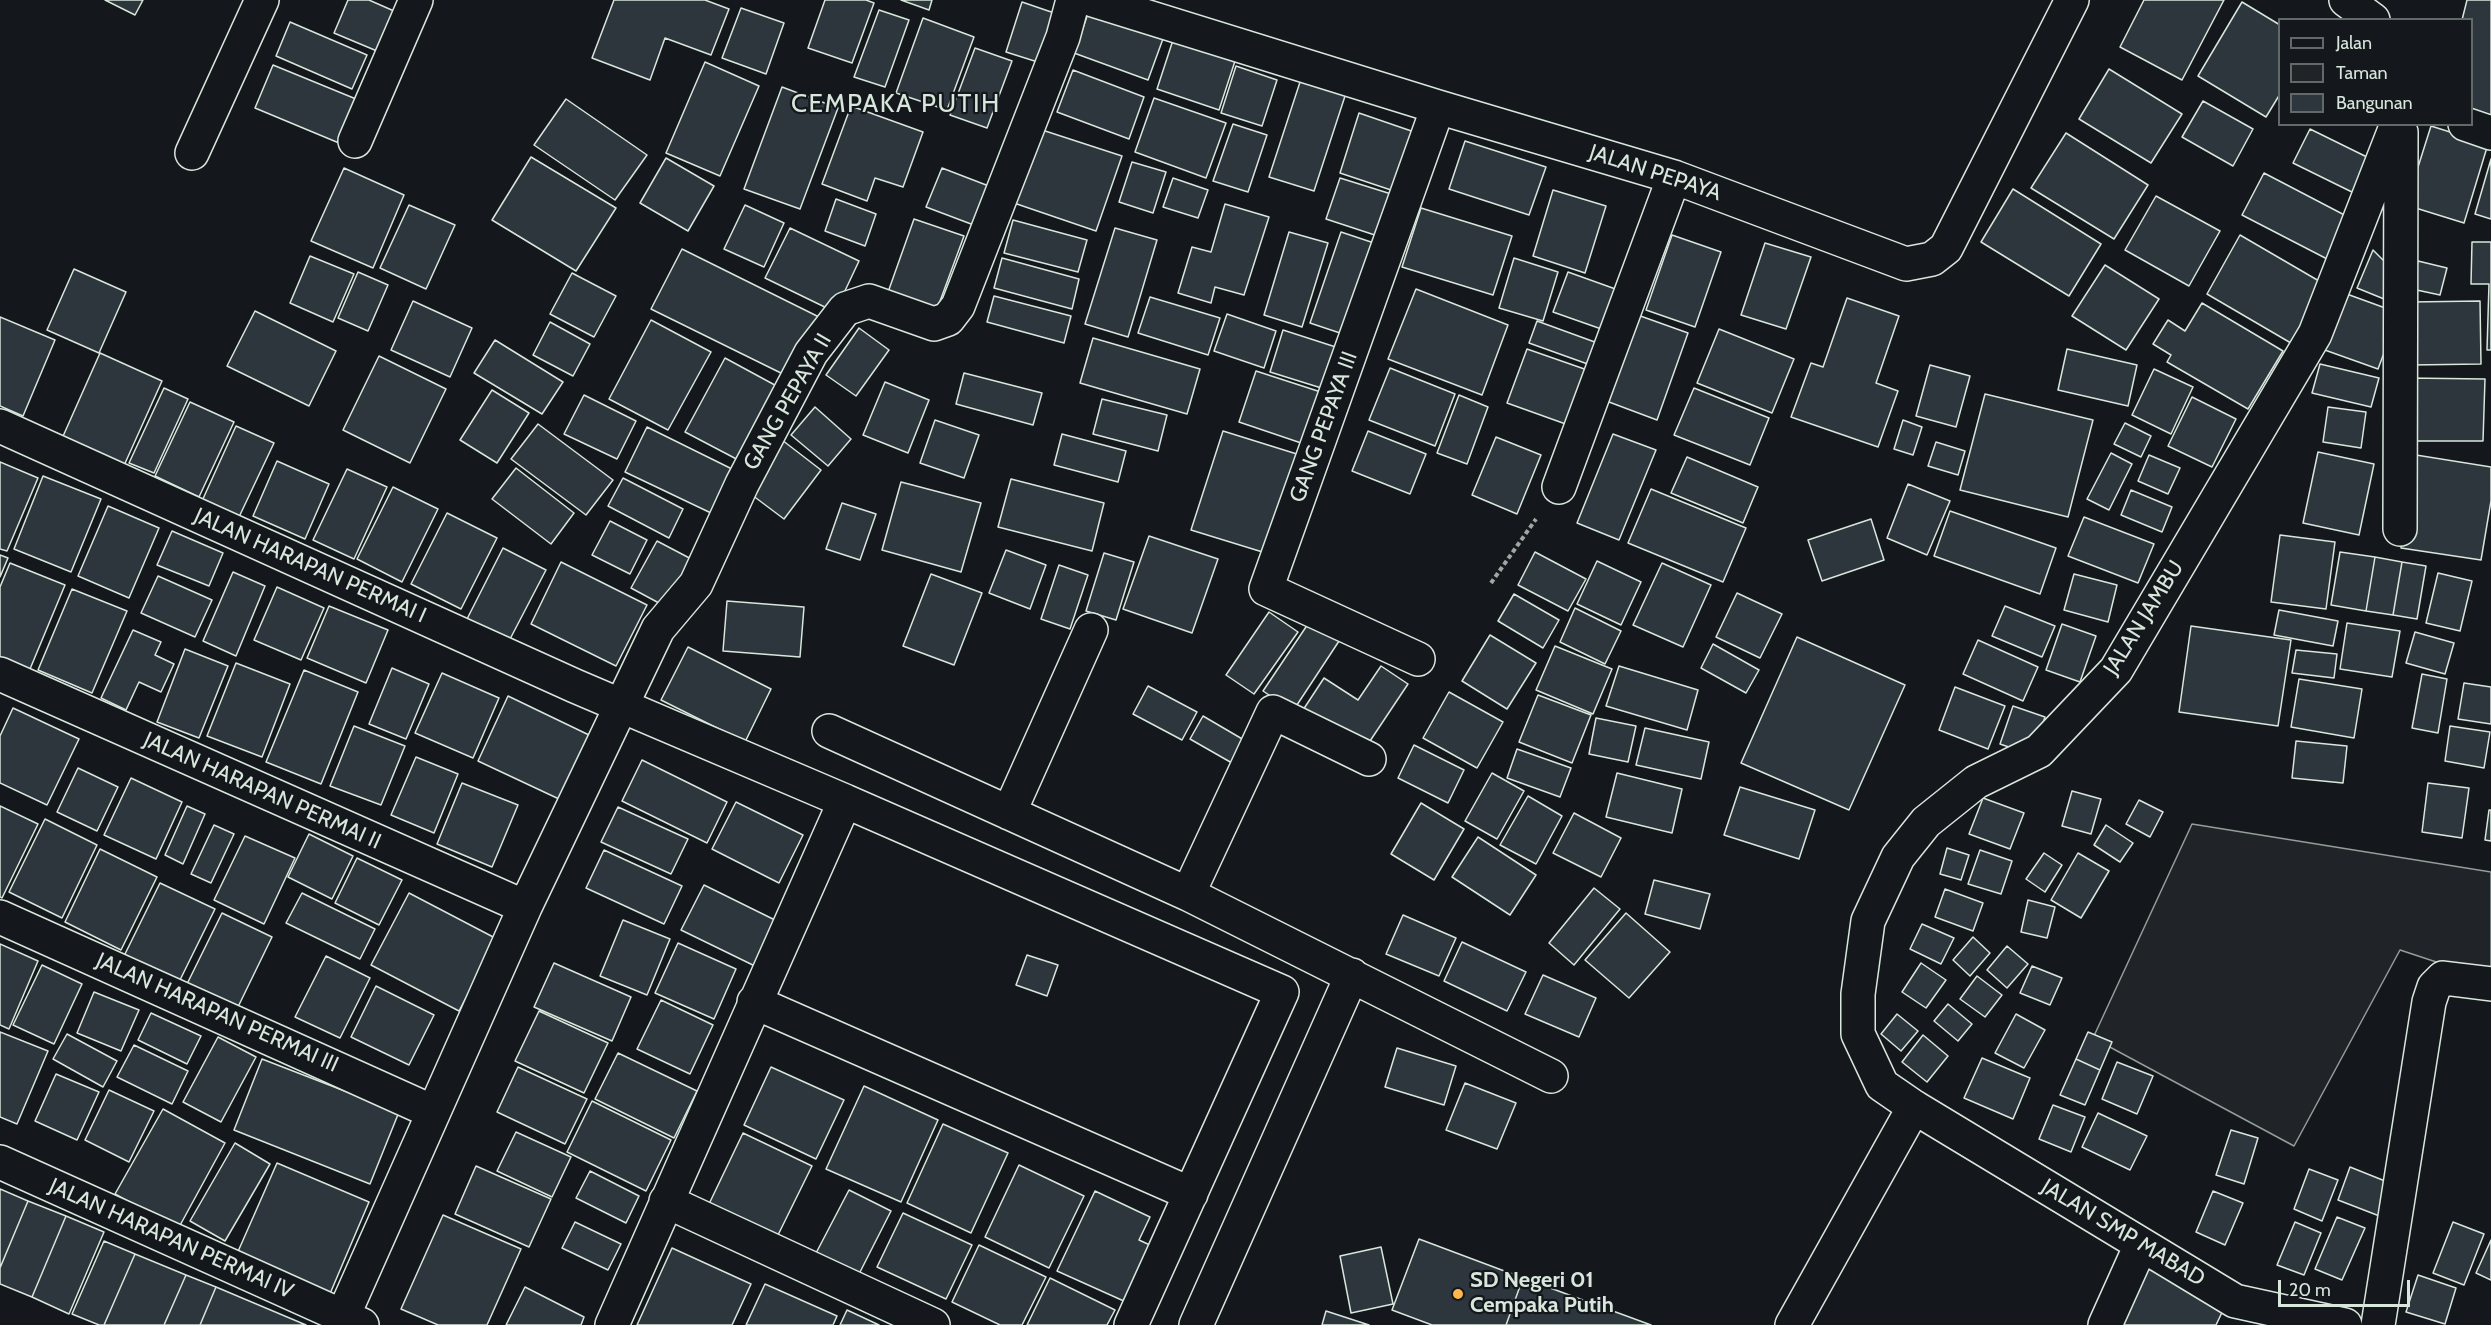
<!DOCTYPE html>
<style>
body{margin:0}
#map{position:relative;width:2491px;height:1325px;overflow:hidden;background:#14181c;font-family:Cabin,sans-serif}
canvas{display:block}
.legend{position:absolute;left:2278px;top:18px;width:195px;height:108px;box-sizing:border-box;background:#14181c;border:2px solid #626a69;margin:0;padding:8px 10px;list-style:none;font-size:18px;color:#d8e6dc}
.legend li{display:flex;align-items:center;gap:12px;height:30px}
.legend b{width:30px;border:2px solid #626a69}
.scale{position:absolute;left:2278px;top:1280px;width:132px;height:27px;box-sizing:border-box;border:3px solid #d8e6dc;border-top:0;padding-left:8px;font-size:18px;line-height:21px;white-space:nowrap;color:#d8e6dc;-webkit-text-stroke:4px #14181c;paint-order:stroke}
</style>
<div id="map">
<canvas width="2491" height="1325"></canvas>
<ul class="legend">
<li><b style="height:8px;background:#14181c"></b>Jalan</li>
<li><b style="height:16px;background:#202428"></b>Taman</li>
<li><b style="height:16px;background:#2c363c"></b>Bangunan</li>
</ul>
<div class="scale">20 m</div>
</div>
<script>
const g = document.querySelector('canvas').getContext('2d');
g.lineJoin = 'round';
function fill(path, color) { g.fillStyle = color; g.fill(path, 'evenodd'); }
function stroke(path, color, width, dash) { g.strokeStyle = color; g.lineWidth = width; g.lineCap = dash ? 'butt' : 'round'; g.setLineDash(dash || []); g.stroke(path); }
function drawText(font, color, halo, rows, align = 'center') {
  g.font = font + ' Cabin,sans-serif'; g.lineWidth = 4.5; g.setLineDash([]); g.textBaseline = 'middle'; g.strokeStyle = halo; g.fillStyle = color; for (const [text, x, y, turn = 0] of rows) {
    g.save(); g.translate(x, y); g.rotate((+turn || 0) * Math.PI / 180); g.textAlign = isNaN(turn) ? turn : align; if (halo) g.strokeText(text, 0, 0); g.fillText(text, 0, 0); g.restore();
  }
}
const green = new Path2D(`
 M2192,824L2491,872V980L2400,950L2294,1146L2093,1038Z`);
fill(green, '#202428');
stroke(green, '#939e99', 1.5);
const building = new Path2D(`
 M105,0H143L135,15Z
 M348,0H369L394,11L377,51L334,33Z
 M614,0H705L729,9L711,55L665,38L650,80L592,58Z
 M825,0H866L874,3L852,63L808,48Z
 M901,0H932L929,10Z
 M2144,0H2224L2182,80L2120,47Z
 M2467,0H2491V115L2472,109V20H2462Z
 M1022,2L1060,15L1044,64L1006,52Z
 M2242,2L2280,25V94L2266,117L2198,76Z
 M741,8L784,23L766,74L722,58Z
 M1090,8L1164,36L1148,80L1074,53Z
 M879,10L909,20L885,87L854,77Z
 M923,18L974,37L947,110L896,93Z
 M290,22L367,55L352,89L276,56Z
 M1174,37L1236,58L1219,110L1157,89Z
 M975,48L1012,61L987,128L950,115Z
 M705,62L759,86L720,176L666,153Z
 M273,65L356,99L339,143L255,108Z
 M1236,66L1277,80L1262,126L1221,113Z
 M2109,69L2182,114L2151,163L2079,119Z
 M1073,70L1144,97L1129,139L1057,112Z
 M1301,79L1346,93L1314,191L1269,177Z
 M782,87L838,108L800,209L744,189Z
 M1154,98L1226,123L1206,178L1135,152Z
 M566,99L647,155L615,200L534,145Z
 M2203,101L2253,129L2233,166L2182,137Z
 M851,106L923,132L903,187L875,178L867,201L822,184Z
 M1359,113L1423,135L1403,194L1340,173Z
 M1233,124L1267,135L1248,192L1213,181Z
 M2431,126L2488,144L2464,223L2406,205Z
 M1036,128L1122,156L1096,231L1011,202Z
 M2310,129L2375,161L2358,195L2293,163Z
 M2066,133L2148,185L2114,239L2031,188Z
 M1465,141L1546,167L1529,215L1449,189Z
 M531,157L616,208L576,271L492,220Z
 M666,158L714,186L688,231L640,203Z
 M2491,159V219L2475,214Z
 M1132,162L1166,172L1153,213L1119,202Z
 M344,168L404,195L373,268L311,241Z
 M942,168L994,188L979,227L926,207Z
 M2264,173L2354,220L2331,261L2242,215Z
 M1173,178L1208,190L1198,218L1163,207Z
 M1340,178L1404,198L1390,240L1326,219Z
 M2013,189L2101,244L2069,296L1981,242Z
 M1553,190L1606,206L1585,273L1533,256Z
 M2156,196L2220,231L2189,286L2125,250Z
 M836,199L876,214L865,246L825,231Z
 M1225,204L1269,217L1244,295L1215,287L1211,303L1178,293L1192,247L1211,252Z
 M409,205L455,225L426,289L380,268Z
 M745,205L784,223L764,267L724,249Z
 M1421,208L1512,236L1493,295L1402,267Z
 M914,219L964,236L936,312L887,295Z
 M1013,220L1087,240L1078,272L1004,253Z
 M790,228L859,261L835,312L765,278Z
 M1115,228L1157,240L1128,337L1085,324Z
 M1289,232L1328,243L1302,327L1264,315Z
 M1341,232L1380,245L1349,336L1310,323Z
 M1672,235L1721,252L1695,327L1646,310Z
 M2240,235L2331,288L2296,346L2207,294Z
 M2472,242H2491V350H2487L2489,284H2471Z
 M1765,243L1811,257L1786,329L1741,315Z
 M682,249L819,317L789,377L651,309Z
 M2373,250L2392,269L2389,301L2357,288Z
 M310,256L354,274L333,322L290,303Z
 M1002,258L1079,279L1072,309L994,288Z
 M1514,258L1558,272L1543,321L1499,308Z
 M2418,261L2447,268L2440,295L2412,289Z
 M2105,265L2159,299L2126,350L2072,316Z
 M74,269L126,292L99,353L47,330Z
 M358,272L388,285L368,331L338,318Z
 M1568,272L1621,291L1607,331L1553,312Z
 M572,273L616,296L594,337L550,314Z
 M1416,289L1508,325L1482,395L1388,359Z
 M2344,293L2399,313L2378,369L2322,349Z
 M994,296L1071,316L1064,343L987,322Z
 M1150,297L1220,318L1208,355L1138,333Z
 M1847,298L1899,316L1876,383L1898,391L1878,447L1791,417L1811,363L1823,367Z
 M413,301L472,328L450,377L391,350Z
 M2480,301L2481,364L2411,365L2410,302Z
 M2202,303L2283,351L2248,409L2167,362L2171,355L2153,344L2168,320L2185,331Z
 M255,311L336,351L309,406L227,366Z
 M1632,313L1688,333L1657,420L1601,399Z
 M1227,314L1276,331L1264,368L1214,351Z
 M0,317L55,340L23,416L0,406Z
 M651,320L711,352L668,430L609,399Z
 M1537,321L1603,345L1596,367L1529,343Z
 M550,322L590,344L573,376L533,355Z
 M859,328L889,350L856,396L826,375Z
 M1719,329L1794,359L1772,413L1697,383Z
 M1283,330L1345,350L1331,391L1270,372Z
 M1093,338L1200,369L1187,414L1080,383Z
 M495,340L563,382L542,414L474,373Z
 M1527,349L1593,372L1574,427L1507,403Z
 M2067,349L2137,365L2128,406L2058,390Z
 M100,353L162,381L122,470L60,443Z
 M379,356L446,389L410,463L343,430Z
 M725,358L784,390L744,463L685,432Z
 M2320,364L2379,378L2371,407L2312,393Z
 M1930,365L1970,376L1956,427L1916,416Z
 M1390,368L1455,394L1435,446L1369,420Z
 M2154,369L2193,387L2171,434L2132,415Z
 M1256,371L1330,395L1313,447L1239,422Z
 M964,373L1042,393L1033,425L956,404Z
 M2407,378L2485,379L2483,441H2406Z
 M885,382L929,400L908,453L863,435Z
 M164,388L188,399L154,473L129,463Z
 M1694,388L1769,418L1750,465L1674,435Z
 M492,390L529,413L497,463L460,440Z
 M1985,394L2093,420L2068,517L1960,490Z
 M584,395L636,421L617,459L564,434Z
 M1459,395L1488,407L1467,464L1437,453Z
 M2192,397L2236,419L2212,467L2168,446Z
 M1102,399L1167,415L1158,451L1093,434Z
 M190,402L234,422L199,497L155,476Z
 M815,407L851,439L828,466L791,435Z
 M2328,407L2366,412L2361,448L2323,442Z
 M935,420L979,435L964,478L920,463Z
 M1903,420L1922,427L1913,455L1894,449Z
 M2125,423L2151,436L2141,457L2114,444Z
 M538,424L613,480L586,515L511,459Z
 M236,426L274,443L239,517L202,501Z
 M647,427L732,469L711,513L625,472Z
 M1223,431L1300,455L1269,554L1191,530Z
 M1368,431L1426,454L1410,494L1352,471Z
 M1062,434L1126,451L1118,482L1054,465Z
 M1613,434L1656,450L1619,540L1577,523Z
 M1496,437L1541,455L1517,514L1472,495Z
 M782,440L821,470L784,519L744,489Z
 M1936,442L1965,451L1958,475L1928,466Z
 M2318,452L2374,464L2359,535L2303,523Z
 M2111,453L2132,464L2109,510L2087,499Z
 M2149,455L2180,468L2168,494L2138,481Z
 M2416,455L2491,467V501L2481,560L2401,548Z
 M1687,457L1758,487L1743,523L1671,493Z
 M277,461L329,484L305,539L253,516Z
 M0,462L38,478L7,551L0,549Z
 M516,468L574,513L551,544L492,499Z
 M347,469L387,487L354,559L313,540Z
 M43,476L101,499L71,572L14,549Z
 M623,478L683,509L669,538L608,506Z
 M1011,479L1104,503L1092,551L998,527Z
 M901,482L981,503L961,572L882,550Z
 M1908,484L1950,501L1927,555L1887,538Z
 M393,487L438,509L402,582L357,559Z
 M1651,489L1746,528L1723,582L1628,543Z
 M2131,490L2172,507L2162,532L2121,515Z
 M842,503L876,514L860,560L826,549Z
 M108,506L159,528L129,598L78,576Z
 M1950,511L2056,548L2040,594L1934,556Z
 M447,513L497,538L461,609L411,584Z
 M2084,517L2154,544L2138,583L2068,556Z
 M1871,519L1884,560L1822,581L1808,540Z
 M610,521L647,540L630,574L592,555Z
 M172,531L223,553L209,586L157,565Z
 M2280,535L2335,542L2326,609L2271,602Z
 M1149,536L1218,559L1192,633L1123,609Z
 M657,541L697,562L672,610L631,588Z
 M503,548L546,570L509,641L467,619Z
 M1006,550L1046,565L1030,609L989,593Z
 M1535,552L1586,579L1568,611L1518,585Z
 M2340,552L2375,557L2366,611L2331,605Z
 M1104,553L1134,562L1116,620L1086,611Z
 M0,555L8,558L0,577Z
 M2375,557L2402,562L2393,615L2366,611Z
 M1597,561L1641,582L1621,625L1577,604Z
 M561,562L647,605L616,666L531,624Z
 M2402,562L2426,566L2417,619L2393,615Z
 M10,563L65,585L30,669L0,657V587Z
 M1662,563L1711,585L1683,647L1633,625Z
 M1059,565L1088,575L1070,629L1041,619Z
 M233,572L265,586L236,656L203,641Z
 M2438,573L2472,581L2460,631L2426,623Z
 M931,574L982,593L954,665L903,646Z
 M2074,574L2117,585L2108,622L2064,610Z
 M158,576L212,600L195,637L141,613Z
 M277,587L324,608L301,660L254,640Z
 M72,589L127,611L92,693L38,670Z
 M1737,593L1782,614L1760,658L1716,637Z
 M1514,594L1559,620L1543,648L1498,621Z
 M727,601L804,607L800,657L723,651Z
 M329,606L388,630L366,683L307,658Z
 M2005,606L2055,626L2042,657L1992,636Z
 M1575,608L1621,631L1605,664L1560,642Z
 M2279,610L2338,621L2333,646L2274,635Z
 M1269,612L1298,632L1254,694L1226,675Z
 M1312,618L1341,638L1293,711L1263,691Z
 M2347,623L2400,631L2392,677L2340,669Z
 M2062,624L2096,636L2080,682L2046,670Z
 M2191,626L2291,640L2278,726L2179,712Z
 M133,630L161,642L155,655L174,664L161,692L139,682L126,710L101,698Z
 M2415,632L2454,643L2445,674L2406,663Z
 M1490,635L1536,663L1507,709L1462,681Z
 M1797,637L1905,685L1849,810L1741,763Z
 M1978,640L2038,667L2023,701L1963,674Z
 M1713,644L1759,670L1746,693L1701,668Z
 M1555,646L1612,669L1593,714L1536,690Z
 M688,647L771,689L745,742L661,700Z
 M185,649L228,666L199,738L157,722Z
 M2296,650L2337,654L2334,678L2292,673Z
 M236,663L290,684L262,757L207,736Z
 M1381,666L1408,684L1364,750L1303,710L1324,678L1358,700Z
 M1619,666L1698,690L1687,730L1606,706Z
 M392,668L429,684L406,739L369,724Z
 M304,670L358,692L321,784L266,762Z
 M442,673L499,698L473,758L415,733Z
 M2422,674L2447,679L2438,733L2412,728Z
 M2299,679L2362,689L2354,738L2291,727Z
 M2464,683L2491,687V724L2458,719Z
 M1148,686L1197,712L1182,740L1133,714Z
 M1955,687L2005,706L1988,749L1939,730Z
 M1449,692L1503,722L1477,768L1423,738Z
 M1538,695L1591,715L1572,763L1519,742Z
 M508,696L589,735L559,799L478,761Z
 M2013,706L2045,717L2032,755L2000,744Z
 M13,708L79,739L47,805L0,783V736Z
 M1203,716L1244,740L1232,763L1190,739Z
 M1596,718L1636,726L1628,762L1589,754Z
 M354,726L405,746L381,805L330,786Z
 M2450,726L2490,732L2484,768L2445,761Z
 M1645,728L1709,742L1701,779L1636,765Z
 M2296,741L2347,746L2343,783L2292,778Z
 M1414,745L1464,770L1448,803L1398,778Z
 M1517,749L1571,768L1560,797L1507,778Z
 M416,757L458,774L434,833L391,815Z
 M642,760L727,802L707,843L622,801Z
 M78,768L118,787L97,831L57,812Z
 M1492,773L1524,791L1497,839L1465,821Z
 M1617,773L1682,789L1672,833L1606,817Z
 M131,778L182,802L156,859L104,835Z
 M462,783L518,805L492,867L437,844Z
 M2428,783L2469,788L2462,838L2422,832Z
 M1740,787L1815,810L1799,859L1724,835Z
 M2072,791L2101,799L2091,834L2062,826Z
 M1528,796L1562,816L1536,864L1500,845Z
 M1983,798L2024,813L2010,849L1969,834Z
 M2139,800L2163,812L2150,837L2126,824Z
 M736,802L803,835L779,883L712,849Z
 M1421,803L1464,829L1434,880L1391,854Z
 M0,806L38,824L2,898L0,897Z
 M187,806L205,814L183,864L165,855Z
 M618,807L688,839L671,874L601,842Z
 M2489,810H2491V841L2485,840Z
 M1574,813L1621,838L1601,877L1553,853Z
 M45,819L97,845L62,918L9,892Z
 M214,825L234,834L211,883L191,874Z
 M2106,825L2133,843L2120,862L2094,845Z
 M309,834L353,856L332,899L288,877Z
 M245,836L295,858L264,924L214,900Z
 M1478,837L1536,875L1510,915L1452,877Z
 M1947,848L1969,855L1961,880L1940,874Z
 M100,849L157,877L121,950L65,922Z
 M604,850L682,886L664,924L586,888Z
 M1980,850L2012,861L2001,894L1968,884Z
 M2044,853L2062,865L2045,892L2026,879Z
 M2078,853L2109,871L2081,918L2051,900Z
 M357,858L402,880L379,925L335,903Z
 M1654,880L1710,894L1700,929L1645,914Z
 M160,883L215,909L179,982L124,956Z
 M704,885L783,924L761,969L681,930Z
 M1594,888L1620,909L1574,965L1549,943Z
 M1945,889L1983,903L1973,931L1935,917Z
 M302,893L375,929L360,959L286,923Z
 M409,893L497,939L459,1011L371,965Z
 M2028,900L2055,907L2047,938L2021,932Z
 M222,913L272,937L236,1011L186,986Z
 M1626,913L1670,952L1629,998L1585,960Z
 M1403,915L1456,938L1439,976L1386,954Z
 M623,920L670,939L647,995L600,976Z
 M1922,924L1954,938L1941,964L1910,949Z
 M1973,937L1990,953L1970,976L1953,960Z
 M1462,942L1526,972L1507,1011L1444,981Z
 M678,943L736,969L714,1019L655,993Z
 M0,944L38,961L9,1029L0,1025Z
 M2007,946L2028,964L2007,988L1987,970Z
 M1027,955L1058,965L1047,996L1016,985Z
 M326,956L370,978L340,1038L295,1017Z
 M554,963L631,997L612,1041L534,1007Z
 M1921,963L1946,980L1926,1008L1902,992Z
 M42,965L82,984L54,1044L13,1025Z
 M2032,966L2062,978L2050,1005L2020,993Z
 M1543,975L1596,998L1579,1037L1525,1014Z
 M1977,976L2002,995L1985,1017L1960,999Z
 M376,986L434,1015L409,1065L351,1037Z
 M94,992L139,1010L121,1051L77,1033Z
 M661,1000L713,1025L690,1074L637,1049Z
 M1948,1004L1972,1024L1958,1041L1934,1021Z
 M539,1011L608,1043L584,1093L515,1061Z
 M151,1013L201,1036L187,1064L138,1040Z
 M1897,1014L1918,1031L1901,1051L1881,1034Z
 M2016,1014L2045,1030L2024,1068L1995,1053Z
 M0,1032L48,1051L17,1124L0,1117Z
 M2088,1032L2112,1042L2100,1070L2076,1059Z
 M67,1034L117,1061L103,1087L53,1059Z
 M1923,1035L1948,1056L1927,1082L1902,1062Z
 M218,1037L256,1057L221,1122L183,1102Z
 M134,1045L188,1071L172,1104L117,1077Z
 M1397,1048L1456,1066L1444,1105L1385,1087Z
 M618,1053L697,1091L674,1138L595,1099Z
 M1982,1058L2030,1078L2013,1119L1964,1098Z
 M262,1059L399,1112L370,1184L234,1130Z
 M2076,1059L2100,1070L2085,1105L2060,1095Z
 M2117,1062L2153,1076L2137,1114L2102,1099Z
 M518,1067L587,1099L565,1144L497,1112Z
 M771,1067L844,1100L816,1159L744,1125Z
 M56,1074L99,1092L77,1140L35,1121Z
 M1465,1083L1516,1103L1497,1149L1446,1130Z
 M864,1086L938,1120L901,1202L826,1169Z
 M109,1090L154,1111L129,1162L85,1140Z
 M592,1101L671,1140L646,1191L567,1152Z
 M2053,1105L2085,1117L2071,1152L2039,1139Z
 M163,1109L225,1143L178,1229L115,1194Z
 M2098,1113L2147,1136L2130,1170L2082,1147Z
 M943,1124L1008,1153L971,1233L907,1203Z
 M2231,1130L2258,1138L2244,1184L2216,1175Z
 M516,1132L571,1157L552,1197L497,1171Z
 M743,1133L812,1166L777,1237L709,1204Z
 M235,1143L270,1164L225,1241L190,1221Z
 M277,1163L369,1202L329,1296L236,1256Z
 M1019,1165L1084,1196L1049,1268L985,1237Z
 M476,1166L551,1199L529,1247L455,1214Z
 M2350,1167L2395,1185L2382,1217L2338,1200Z
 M2309,1169L2338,1180L2322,1221L2294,1209Z
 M590,1171L639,1196L626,1223L576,1198Z
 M0,1189L28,1201L0,1268Z
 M849,1190L891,1211L858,1276L815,1255Z
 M1095,1191L1150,1217L1139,1240L1152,1246L1126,1302L1057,1271Z
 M2213,1191L2243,1203L2225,1245L2196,1232Z
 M28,1201L66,1216L32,1297L0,1284V1268Z
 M903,1213L972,1245L946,1299L877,1267Z
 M443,1215L521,1249L487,1325H438L401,1309Z
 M66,1216L104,1232L69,1314L32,1297Z
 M2337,1217L2365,1228L2342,1280L2315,1269Z
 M575,1222L621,1244L608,1270L562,1248Z
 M2295,1222L2321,1233L2304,1275L2277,1265Z
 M2453,1222L2484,1234L2464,1285L2433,1273Z
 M1419,1239L1523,1278L1506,1325H1432L1392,1310Z
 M2491,1240V1280L2476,1273Z
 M104,1241L135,1254L104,1325H99L72,1314Z
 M979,1245L1046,1277L1022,1325H1000L952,1302Z
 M1381,1247L1393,1304L1351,1313L1340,1256Z
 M672,1248L751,1284L732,1325H637Z
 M135,1254L186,1275L164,1325H104Z
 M2142,1266L2226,1304L2216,1325H2115Z
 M186,1275L216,1287L200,1325H164Z
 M2418,1275L2456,1288L2445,1324L2406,1312Z
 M1050,1278L1115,1310L1107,1325H1027Z
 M1523,1278L1651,1325H1506Z
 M765,1284L837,1316L833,1325H746Z
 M216,1287L306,1325H200Z
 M525,1287L584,1317L581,1325H506Z
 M847,1310L879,1325H840Z
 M1326,1311L1369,1325H1322Z`);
fill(building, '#2c363c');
stroke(building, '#d8e6dc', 1.5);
const minor = new Path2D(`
 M1093,0L1438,107L1674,177L1906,264L1932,259L1946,248L2072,0
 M2346,0L2373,20
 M2465,124L2491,133
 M355,141L416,0
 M192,153L262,0
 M0,426L575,686L845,801L612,1325
 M1559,487L1674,177
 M2400,529L2401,132
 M1418,659L1266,589L1438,107
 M0,674L525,907
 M829,731L1188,894L1551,1076
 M845,801L1282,992L1131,1325
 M1009,813L1091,630
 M1188,894L1273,712L1369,759
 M0,917L433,1112
 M754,1002L1191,1194
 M0,1162L362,1325
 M666,1201L933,1325
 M339,1325L525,907L658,629L696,584L742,484L811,353L845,309L869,301L934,324L948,319L958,306L1063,37L1073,0
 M1196,1325L1352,975
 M1792,1325L1914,1107
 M2105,1325L2141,1245
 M2345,1325L2235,1301L1914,1107L1882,1085L1858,1034V994L1868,921L1898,857L1926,822L1976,782L2039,751L2116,670L2315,334L2397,124
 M2378,1325L2429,1002L2434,987L2443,978L2491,984`);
stroke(minor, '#d8e6dc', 36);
stroke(new Path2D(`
 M1491,583L1536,519`), '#9da8a2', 4, [4.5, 3]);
stroke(minor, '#14181c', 33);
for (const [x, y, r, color] of [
 [1458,1294,6,"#ffb74d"]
]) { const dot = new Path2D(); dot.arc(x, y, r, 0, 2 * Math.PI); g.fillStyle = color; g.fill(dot); stroke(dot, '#14181c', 2); }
drawText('22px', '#d8e6dc', '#14181c', [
 ["JALAN PEPAYA",1655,173,18],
 ["GANG PEPAYA II",788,402,-60],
 ["GANG PEPAYA III",1324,427,-70],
 ["JALAN HARAPAN PERMAI I",310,566,24],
 ["JALAN JAMBU",2144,618,-58],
 ["JALAN HARAPAN PERMAI II",262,791,24],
 ["JALAN HARAPAN PERMAI III",217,1013,24],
 ["JALAN SMP MABAD",2123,1233,31],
 ["JALAN HARAPAN PERMAI IV",171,1239,24]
]);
drawText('bold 22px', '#d8e6dc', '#14181c', [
 ["SD Negeri 01",1470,1281],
 ["Cempaka Putih",1470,1306]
], 'left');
g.letterSpacing = '1.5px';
drawText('26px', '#d8e6dc', '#14181c', [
 ["CEMPAKA PUTIH",896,104]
]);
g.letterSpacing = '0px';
</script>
